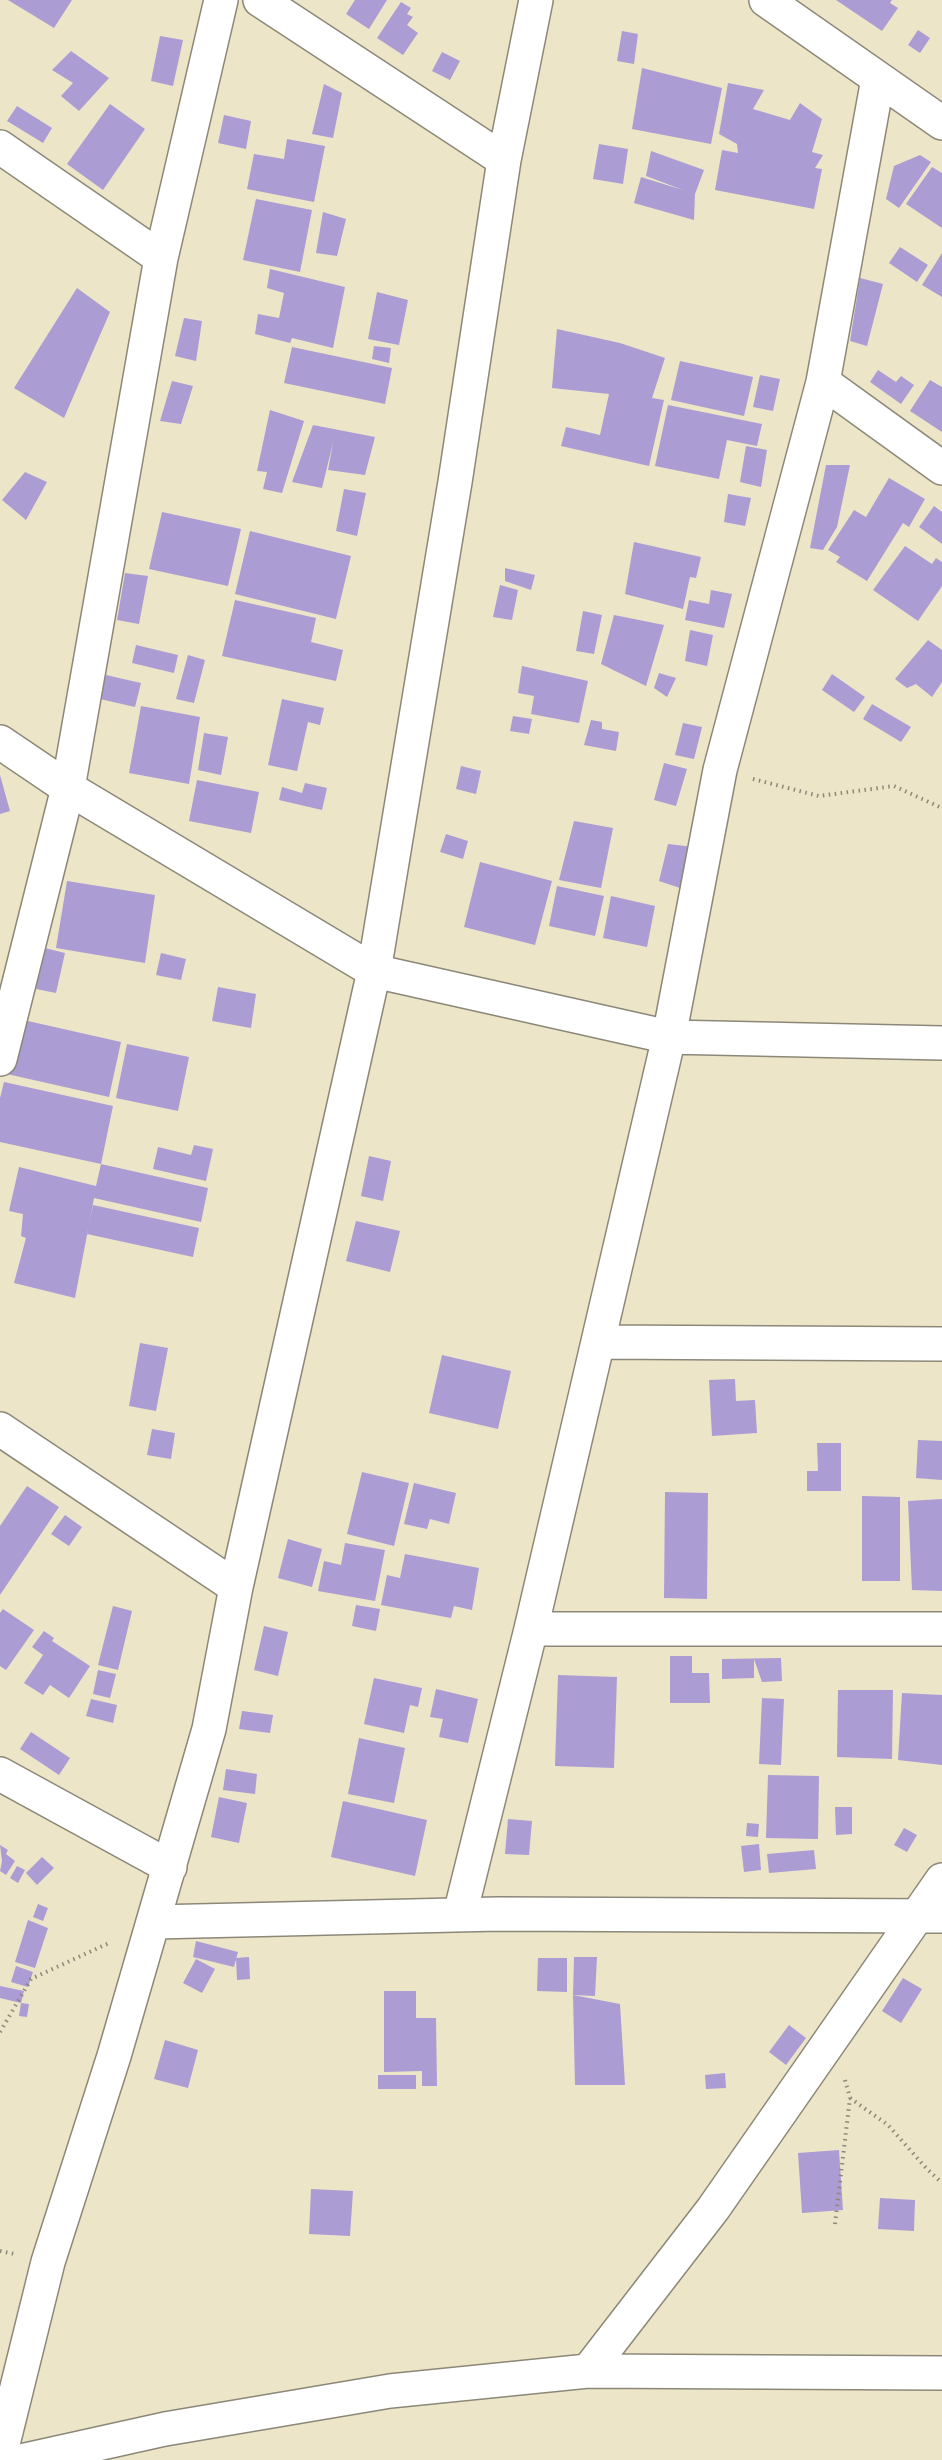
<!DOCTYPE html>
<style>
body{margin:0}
canvas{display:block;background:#ece5c7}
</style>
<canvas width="942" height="2460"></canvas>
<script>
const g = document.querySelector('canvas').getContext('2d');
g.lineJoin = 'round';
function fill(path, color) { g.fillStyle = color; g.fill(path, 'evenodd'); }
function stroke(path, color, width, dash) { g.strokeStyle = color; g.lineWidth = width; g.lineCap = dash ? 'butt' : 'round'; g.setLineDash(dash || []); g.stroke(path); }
fill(new Path2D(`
 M8,0H72L54,28Z
 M355,0H387L369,29L346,14Z
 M836,0H892L890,3L898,8L882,31Z
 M401,2L411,8L407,14L413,17L407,25L418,33L403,55L377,38Z
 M918,30L930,38L920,53L908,45Z
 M622,31L638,34L634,64L617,61Z
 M160,36L183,40L173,86L151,81Z
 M71,51L109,78L79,111L61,96L73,83L52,70Z
 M442,52L460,61L450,80L432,71Z
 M642,68L722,88L711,144L632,129Z
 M728,83L764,90L753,109L790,120L800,103L822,119L812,152L823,155L815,168L822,169L814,209L715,190L722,150L738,153L737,144L719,134Z
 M324,84L342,93L333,138L312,134Z
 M110,104L145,129L103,190L67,164Z
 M17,106L52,128L43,143L7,121Z
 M224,115L251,121L246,149L218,143Z
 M287,139L325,146L314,202L247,189L254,154L284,159Z
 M599,144L628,149L623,184L593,179Z
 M651,151L704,170L695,194L694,220L634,203L641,177L683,190L646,176Z
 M920,155L931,162L899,208L886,199L894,166Z
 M932,167L942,173V228L906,204Z
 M256,199L312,210L300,272L243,260Z
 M323,212L346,219L337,256L316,253Z
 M900,247L928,265L917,282L889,263Z
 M942,253V297L922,285Z
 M270,269L345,287L333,348L292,338L290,343L255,334L258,314L279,318L284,293L267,288Z
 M860,278L883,284L867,346L850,341Z
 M77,288L110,312L64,418L14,388Z
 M377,292L408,300L399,345L368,339Z
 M184,318L202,321L196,361L175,356Z
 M557,329L620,343L665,358L652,398L664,400L649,466L561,446L566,427L600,435L609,394L552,388Z
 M374,346L391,348L389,363L372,359Z
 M292,347L392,368L385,404L284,383Z
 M680,361L753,377L744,416L671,400Z
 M878,370L896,382L901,376L914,385L901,404L870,382Z
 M760,375L780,379L773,411L753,407Z
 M930,380L942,387V432L910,411Z
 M172,381L193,386L181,424L160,421Z
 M668,405L762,424L757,446L727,440L719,479L655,466Z
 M270,410L304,421L282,493L263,489L267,472L257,471Z
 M313,425L375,437L365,475L328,470L333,443L322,488L292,482Z
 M746,446L767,450L761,487L740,482Z
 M826,465H850L837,527L823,550L810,548Z
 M25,472L47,482L26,520L2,500Z
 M889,478L925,499L909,527L903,523L867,581L836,562L840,557L828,550L854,510L866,517Z
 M344,489L366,493L357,536L336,531Z
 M728,494L751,498L745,526L724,522Z
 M934,506L942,512V544L919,527Z
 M162,512L241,529L228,586L149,569Z
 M250,531L351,556L336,619L235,594Z
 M634,542L701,557L696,578L690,577L683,609L625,594Z
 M905,546L932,564L936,558L942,562V586L918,621L873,590Z
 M505,568L535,575L531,590L505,581Z
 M125,573L148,576L139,624L117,620Z
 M500,585L518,590L512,620L493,617Z
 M711,590L732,594L724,628L685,620L689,600L709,604Z
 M235,600L316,618L311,642L343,650L336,681L222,656Z
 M583,611L602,615L594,654L576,651Z
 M614,615L664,625L646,686L601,664Z
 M690,630L713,635L707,666L685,661Z
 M928,640L942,650V682L932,697L916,684L907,688L895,679Z
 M136,645L178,655L174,673L132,663Z
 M188,655L205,660L194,703L176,699Z
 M522,666L588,681L579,723L531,714L534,696L518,693Z
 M659,673L676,678L667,697L654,688Z
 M832,674L865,697L854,712L822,690Z
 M106,675L141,683L135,707L100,699Z
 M282,699L324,708L320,725L308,722L297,771L268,765Z
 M872,704L911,727L901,742L863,719Z
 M141,706L200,717L189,784L129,773Z
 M513,716L532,719L529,734L510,731Z
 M591,720L602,722V729L619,732L616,751L584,745Z
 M683,723L702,727L694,759L675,755Z
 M204,733L228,737L221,775L198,770Z
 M664,763L687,769L676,806L654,800Z
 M461,766L481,771L476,794L456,789Z
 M0,775L10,811L0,814Z
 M197,780L259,792L251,833L189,821Z
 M305,783L327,788L322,810L279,800L282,787L302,793Z
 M574,821L613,828L601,888L559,880Z
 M446,834L468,841L463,859L440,852Z
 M668,844L694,847L683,889L659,881Z
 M480,862L552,881L535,945L464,927Z
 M67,881L155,895L145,963L56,948Z
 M557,886L604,896L595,936L549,926Z
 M611,896L655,906L647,947L603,938Z
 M45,948L65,953L56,993L36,989Z
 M161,953L186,959L181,980L156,975Z
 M218,987L256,994L251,1028L212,1021Z
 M19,1019L121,1042L109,1097L7,1074Z
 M127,1044L189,1057L178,1111L116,1098Z
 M4,1082L113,1106L101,1164L0,1142V1098Z
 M194,1145L213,1149L206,1181L153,1169L158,1147L191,1155Z
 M369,1156L391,1161L383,1201L361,1196Z
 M101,1164L208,1188L201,1222L94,1198L75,1298L14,1283L26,1238L21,1236L23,1214L9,1211L19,1167L96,1186Z
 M93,1205L199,1228L193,1257L87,1234Z
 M356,1221L400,1231L390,1272L346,1261Z
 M140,1343L168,1348L156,1411L129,1406Z
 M442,1355L511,1371L498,1429L429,1413Z
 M735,1379L736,1401L755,1400L757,1433L712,1436L709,1380Z
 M152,1429L175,1433L171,1459L147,1455Z
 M918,1440L942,1441V1480L916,1478Z
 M817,1443H841V1491H807V1471H818Z
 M362,1472L409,1483L394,1546L347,1534Z
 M414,1483L456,1493L449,1524L430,1519L427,1529L404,1524Z
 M27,1486L59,1507L0,1595V1526Z
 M665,1492L708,1493L707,1599L664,1598Z
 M862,1496L900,1497V1581H862Z
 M942,1499V1591L912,1590L908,1501Z
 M65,1515L82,1527L69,1546L51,1534Z
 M288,1539L322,1549L312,1587L278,1578Z
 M345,1543L385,1550L375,1601L318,1591L324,1561L341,1565Z
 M405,1554L479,1568L472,1610L454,1606L451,1618L381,1605L387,1575L400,1578Z
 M356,1605L380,1609L376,1631L352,1626Z
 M113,1606L132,1611L118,1670L98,1665Z
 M3,1609L34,1630L6,1670L0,1666V1613Z
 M264,1626L288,1632L278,1676L254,1670Z
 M44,1631L54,1638L52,1641L90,1666L69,1698L50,1685L43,1695L24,1683L43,1655L32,1647Z
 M670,1656H692V1673H709L710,1703H670Z
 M781,1658L782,1681L762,1682L754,1659V1678L722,1679V1659Z
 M98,1670L116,1674L110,1698L93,1694Z
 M558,1675L617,1677L614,1768L555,1766Z
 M374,1678L422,1688L418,1707L410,1705L404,1733L364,1724Z
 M436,1689L478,1699L468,1743L439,1737L443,1719L430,1717Z
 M838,1690H893L892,1759L837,1757Z
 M902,1693L942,1695V1765L898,1760Z
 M762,1698L784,1699L781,1765L759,1764Z
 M91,1699L117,1705L113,1723L86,1716Z
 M242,1711L273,1715L270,1733L239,1729Z
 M31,1732L70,1758L59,1775L20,1749Z
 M359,1738L405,1748L394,1803L348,1794Z
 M226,1769L257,1774L255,1794L223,1790Z
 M768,1775L819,1776L818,1839L766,1838Z
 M219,1797L247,1803L239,1843L211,1837Z
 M343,1801L427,1820L415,1876L331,1857Z
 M835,1807H852V1834L836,1835Z
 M508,1819L532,1821L529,1855L505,1854Z
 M747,1823L759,1824L758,1837L746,1836Z
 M904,1828L917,1835L907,1852L894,1845Z
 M759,1844L761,1870L744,1872L741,1846Z
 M0,1845L8,1850L6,1854L15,1861L6,1875L0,1871L2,1861Z
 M814,1850L816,1869L769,1873L767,1854Z
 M42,1857L54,1868L37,1885L26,1873Z
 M17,1866L25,1870L18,1883L10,1878Z
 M38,1904L48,1908L43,1921L33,1917Z
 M28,1920L48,1928L35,1968L15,1962Z
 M196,1941L238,1952L234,1967L193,1957Z
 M249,1957L250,1979L237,1980L236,1958Z
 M574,1957H597L595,1996L573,1995Z
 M538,1958H567V1992L537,1991Z
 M196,1959L215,1969L202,1993L183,1983Z
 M16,1966L33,1972L28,1987L11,1982Z
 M903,1978L922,1989L901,2023L882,2011Z
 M0,1986L24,1991L21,2003L0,1998Z
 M384,1991H416V2018H436L437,2086H422V2071L384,2072Z
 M573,1995L620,2004L625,2085H575Z
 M21,2003L29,2004L27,2017L19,2016Z
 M789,2025L806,2038L786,2065L769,2052Z
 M165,2040L198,2050L188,2088L154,2079Z
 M725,2073L726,2088L706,2089L705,2075Z
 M378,2075H416V2089H378Z
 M839,2150L843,2210L802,2213L798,2153Z
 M311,2189L353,2191L350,2236L309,2234Z
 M880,2198L915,2200L914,2231L878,2229Z`), '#ab9dd4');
const minor = new Path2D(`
 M260,0L504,160
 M766,0L942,123
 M0,147L161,258
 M823,382L942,468
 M0,742L68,788L374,971L669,1037L942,1043
 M0,1059L68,788L161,258L221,0
 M598,1342L942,1344
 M0,1429L236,1587
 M531,1629H942
 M0,1774L170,1867
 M460,1914L531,1629L669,1037L720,770L823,382L878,79
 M154,1922L498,1914L942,1916
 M588,2371L713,2209L942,1880
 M0,2456L48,2262L114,2056L209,1729L236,1587L374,971L455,482L504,160L536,0
 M25,2460L165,2429L390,2391L588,2371L942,2373`);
stroke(minor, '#8c8879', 36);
stroke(new Path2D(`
 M753,779L819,796L894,786L942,808
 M0,2032L31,1979L111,1942
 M850,2098L888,2125L927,2169L942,2183
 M835,2224L850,2098L845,2080
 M0,2251L15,2254`), '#8c8879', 4, [1.5, 4.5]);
stroke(minor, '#fff', 33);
</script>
